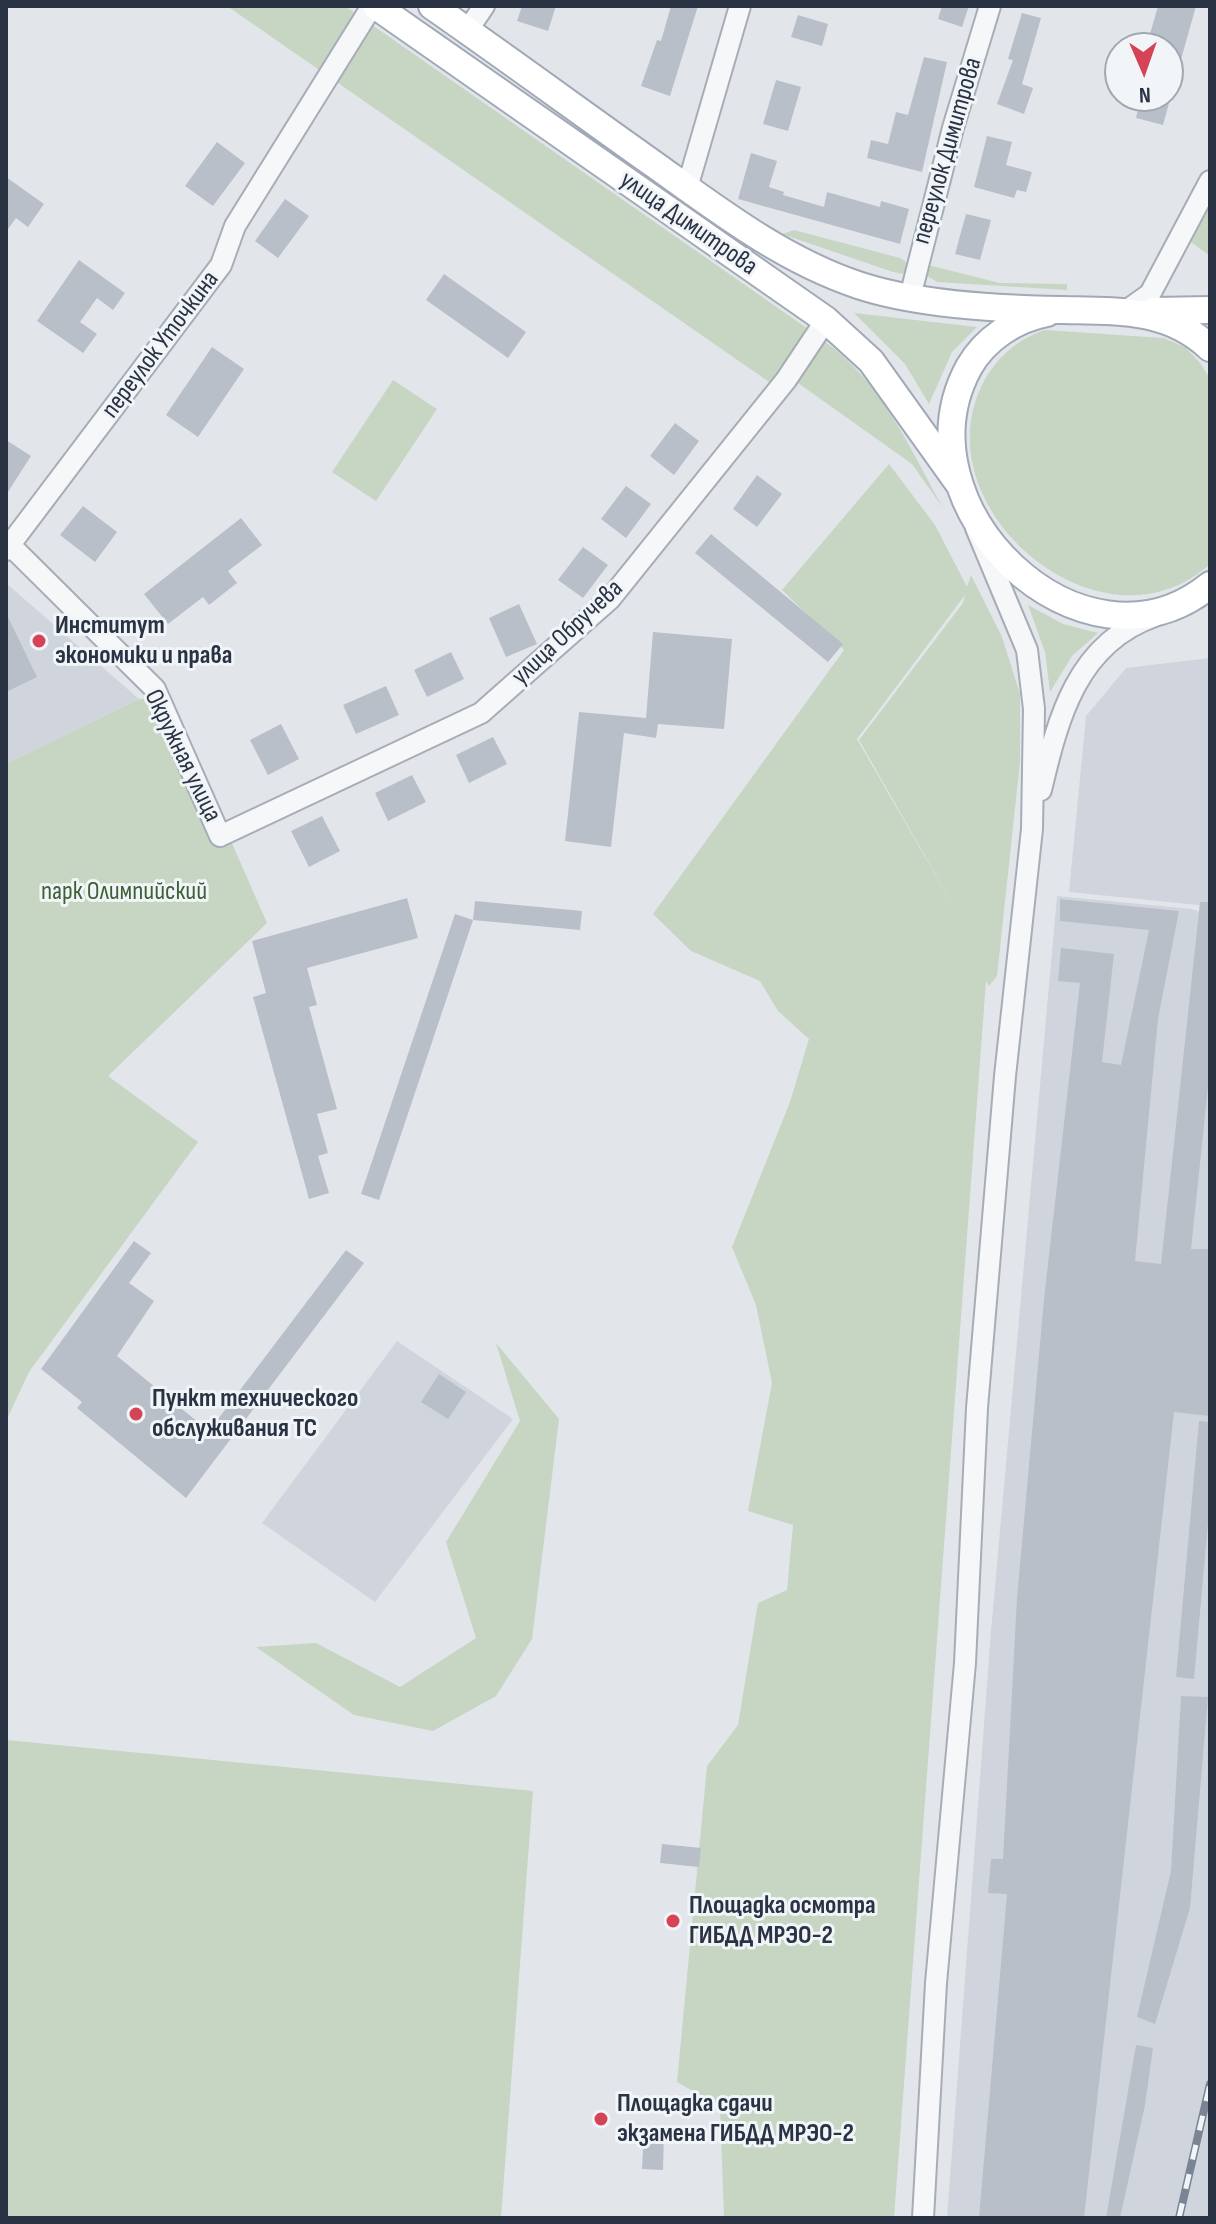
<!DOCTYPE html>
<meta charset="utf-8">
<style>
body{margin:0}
#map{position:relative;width:1216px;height:2224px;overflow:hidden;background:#e2e6eb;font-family:"Sofia Sans Condensed",sans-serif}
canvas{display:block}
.frame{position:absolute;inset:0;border:8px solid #293344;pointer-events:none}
.north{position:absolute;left:1104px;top:32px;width:80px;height:80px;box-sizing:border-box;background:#f2f5f8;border:2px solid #a2a7b0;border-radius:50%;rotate:178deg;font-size:22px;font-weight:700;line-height:32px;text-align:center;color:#293344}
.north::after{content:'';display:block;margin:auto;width:28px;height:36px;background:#d44356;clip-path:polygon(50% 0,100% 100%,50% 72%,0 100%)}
</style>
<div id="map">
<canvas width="1216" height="2224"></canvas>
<div class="frame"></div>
<div class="north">N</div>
</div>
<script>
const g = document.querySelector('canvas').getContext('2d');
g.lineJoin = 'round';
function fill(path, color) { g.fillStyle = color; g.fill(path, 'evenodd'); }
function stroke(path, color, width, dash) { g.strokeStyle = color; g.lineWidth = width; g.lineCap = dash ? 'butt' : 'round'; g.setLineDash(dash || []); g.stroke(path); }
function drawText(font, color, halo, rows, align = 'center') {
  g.font = font + ' "Sofia Sans Condensed",sans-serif'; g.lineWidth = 6; g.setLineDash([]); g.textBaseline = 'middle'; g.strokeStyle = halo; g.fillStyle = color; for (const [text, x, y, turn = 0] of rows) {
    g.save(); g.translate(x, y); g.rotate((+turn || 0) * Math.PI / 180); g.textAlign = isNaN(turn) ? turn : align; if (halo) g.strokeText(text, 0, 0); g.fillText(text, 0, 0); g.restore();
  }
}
fill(new Path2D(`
 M6,583L139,699L6,764Z
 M1210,658L1208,906L1069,892L1086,716L1126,668Z
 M1057,896L1192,909L1210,916V2218H947L991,1631Z
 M397,1341L513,1419L375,1602L262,1523Z`), '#d0d5dd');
fill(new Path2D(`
 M227,6H345L811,331L772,384Z
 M1210,202V256L1191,242Z
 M794,230L900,258L909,264L903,274L893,272L782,234Z
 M924,264L1000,283L1067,284V290L937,282L924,274Z
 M854,313L977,327L952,352L929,404L905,364Z
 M1045,330L1163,338L1185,347L1201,364L1210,379V564C1102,662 921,509 982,385C995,359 1017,339 1045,330Z
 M820,338C881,380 908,445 943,508L912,464L791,378Z
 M393,380L437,409L376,501L332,472Z
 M889,464L935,525L967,587L971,575L1002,637L1020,694V762L997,976L989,986L986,981L894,2218H724L720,2106L677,2082L707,1766L738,1725L758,1603L787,1590L793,1525L748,1511L772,1383L756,1305L732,1247L790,1102L809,1039L778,1011L760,981L691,951L653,914L844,650L782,590ZM965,595L963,603L859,740L962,921L857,739Z
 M1028,605L1063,624L1098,633L1072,656L1050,692L1045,652Z
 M168,698L267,923L108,1076L198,1142L29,1372L6,1421V764L139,699Z
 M496,1343L559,1419L532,1639L496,1696L433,1731L354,1715L256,1647L316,1643L400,1687L476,1638L446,1542L520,1421Z
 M6,1740L533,1791L501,2218H6Z`), '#c7d5c3');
fill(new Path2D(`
 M522,6H556L548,31L517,21Z
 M671,6H698L670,96L641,86L657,40L661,41Z
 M942,6H969L962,27L938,19Z
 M1158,6H1196L1173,88L1168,87V48H1146Z
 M1022,13L1041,18L1022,84L1033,88L1024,114L997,104L1013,60L1008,59Z
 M798,15L828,24L822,46L791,37Z
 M924,57L947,62L922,172L867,158L871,140L888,144L896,112L908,115Z
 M776,80L801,87L788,131L763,124Z
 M1141,96H1171L1163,125L1136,118Z
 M987,136L1012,142L1006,165L1032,172L1026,192L1017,190L1014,198L974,187Z
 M217,142L245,163L213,206L185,186Z
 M751,153L777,161L769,187L784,192L783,195L824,207L827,192L880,207L881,201L909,209L900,244L738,199Z
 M6,177L44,204L28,227L16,218L6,232Z
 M285,199L309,216L278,258L255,241Z
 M966,214L991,220L980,260L955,254Z
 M79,260L125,293L113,310L97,298L80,322L97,334L83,353L37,321Z
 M444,274L526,332L508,358L426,300Z
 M212,347L244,369L198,437L166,415Z
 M675,423L699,441L674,475L650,456Z
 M6,440L31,456L6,495Z
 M757,475L782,494L757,527L733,509Z
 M626,486L651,504L626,538L601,519Z
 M83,506L117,532L95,562L60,535Z
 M241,518L262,545L228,571L237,583L209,605L203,597L168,624L144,594Z
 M711,534L843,644L828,662L695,553Z
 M583,547L608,565L583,598L558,580Z
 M519,604L537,644L506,657L489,618Z
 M6,613L37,677L6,692Z
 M653,632L732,639L724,729L658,724L656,738L624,733L611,847L565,841L579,712L646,718Z
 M451,652L464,679L427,697L414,670Z
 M386,686L399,715L356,734L343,705Z
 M281,724L299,759L268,775L250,740Z
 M493,737L507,764L469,783L456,755Z
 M412,775L426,802L388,821L375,793Z
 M322,816L340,851L309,867L291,831Z
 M407,898L418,938L307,968L317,1005L309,1007L337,1109L317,1114L328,1153L318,1156L329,1193L309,1199L253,997L266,993L252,941Z
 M1060,899L1179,911L1158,1019L1135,1261L1161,1264L1200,902H1210V1068L1191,1249H1210V1416L1174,1412L1084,2218H979L1007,1894L988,1893L991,1859H1003L1017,1598L1044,1299L1080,983L1058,981L1061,948L1114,954L1102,1062L1121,1065L1149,930L1060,921Z
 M475,901L582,911L580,930L473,920Z
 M455,914L473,920L379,1200L361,1194Z
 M134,1241L151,1253L129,1283L154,1301L117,1356L209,1431L346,1250L364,1263L186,1498L77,1408L82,1402L41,1369Z
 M439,1374L466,1392L448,1419L421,1402Z
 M1199,1421L1210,1422V1501L1194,1679L1176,1677Z
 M1181,1696L1208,1697L1190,1908L1155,2024L1137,2017L1171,1871Z
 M662,1844L701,1848L699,1867L660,1863Z
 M1136,2045L1153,2048L1145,2105L1120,2218H1106Z
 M644,2131L664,2132L663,2170L642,2169Z`), '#b9bfc9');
const minor = new Path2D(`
 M467,31L484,6
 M687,188L740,6
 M910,297L953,128L990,6
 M1126,311L1150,294L1210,181
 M6,541L155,689L220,836L481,713L610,599L786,380L826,320
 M6,550L221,265L235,226L372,6
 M1041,790C1058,718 1077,643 1155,616
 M923,2218L936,1983L965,1663L977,1408L1005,1076L1032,829L1034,709L1027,650L976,528`);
const major = new Path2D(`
 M376,6L826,320L871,361L959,484
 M432,6C507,58 580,112 655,165C718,210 783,260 858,285C917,305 999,309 1062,310C1116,311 1168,308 1210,348
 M1154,311L1210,310
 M1047,313C1015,319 985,339 969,367C893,506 1083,689 1210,585`);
stroke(minor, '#a7adb6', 24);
stroke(major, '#a1a9b7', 30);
stroke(minor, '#f5f7f9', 20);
stroke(major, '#fff', 26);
const rail = new Path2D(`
 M1179,2218L1210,2084`);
stroke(rail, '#7b8495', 8);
stroke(rail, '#f2f5f8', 5, [15]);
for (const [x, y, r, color] of [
 [39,641,8,"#d44356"],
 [136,1414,8,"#d44356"],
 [673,1921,8,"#d44356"],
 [601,2119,8,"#d44356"]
]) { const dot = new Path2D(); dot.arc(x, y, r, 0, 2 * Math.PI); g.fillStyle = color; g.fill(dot); stroke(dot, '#f2f5f8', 3); }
drawText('26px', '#293344', '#f2f5f8', [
 ["переулок Димитрова",948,151,-74],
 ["улица Димитрова",688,224,35],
 ["переулок Уточкина",161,345,-53],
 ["улица Обручева",568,633,-43],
 ["Окружная улица",182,756,64]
]);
drawText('bold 26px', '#293344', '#f2f5f8', [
 ["Институт",55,626],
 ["экономики и права",55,656],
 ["Пункт технического",152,1399],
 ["обслуживания ТС",152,1429],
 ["Площадка осмотра",689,1906],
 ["ГИБДД МРЭО-2",689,1936],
 ["Площадка сдачи",617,2104],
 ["экзамена ГИБДД МРЭО-2",617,2134]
], 'left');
drawText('26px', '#3d6036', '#f2f5f8', [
 ["парк Олимпийский",124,892]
]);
</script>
